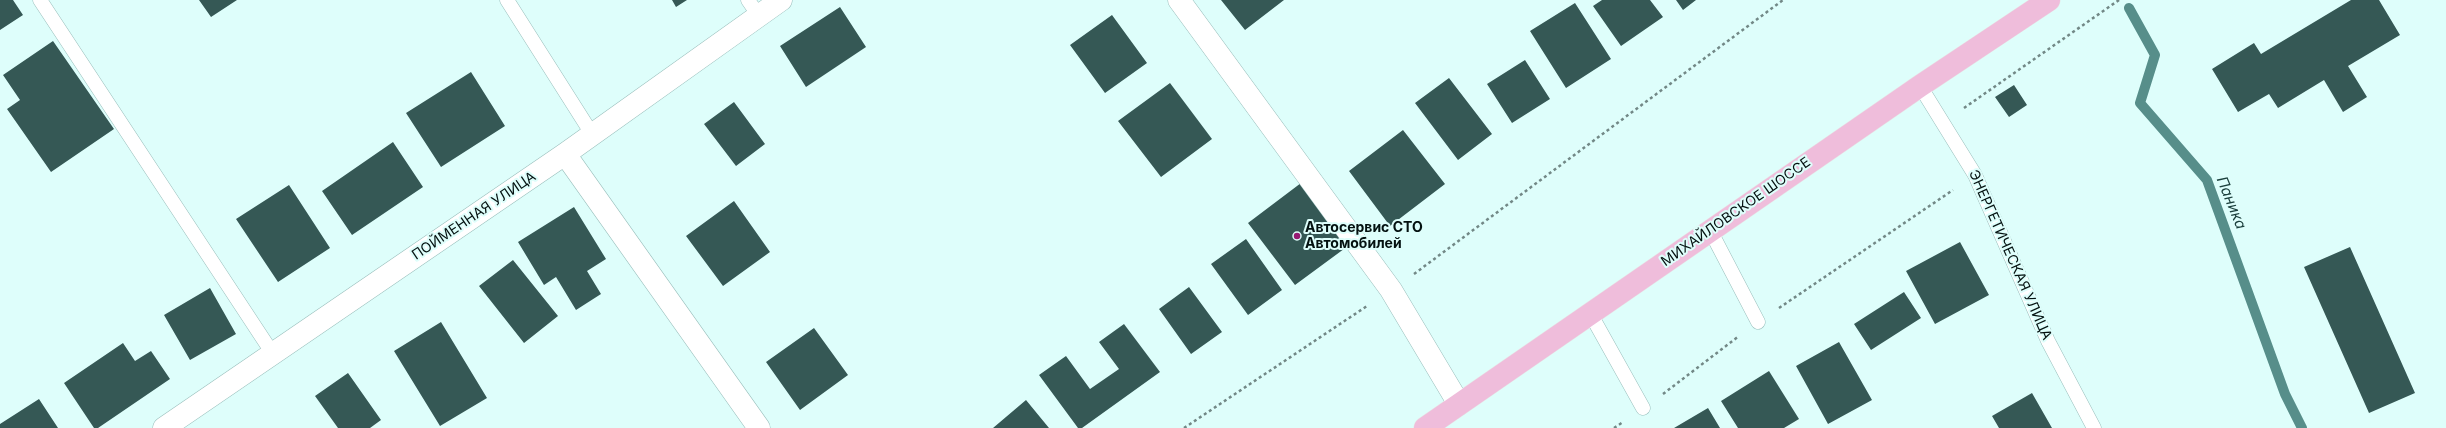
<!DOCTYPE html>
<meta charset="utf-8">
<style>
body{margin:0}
canvas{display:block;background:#defefb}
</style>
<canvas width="2446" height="428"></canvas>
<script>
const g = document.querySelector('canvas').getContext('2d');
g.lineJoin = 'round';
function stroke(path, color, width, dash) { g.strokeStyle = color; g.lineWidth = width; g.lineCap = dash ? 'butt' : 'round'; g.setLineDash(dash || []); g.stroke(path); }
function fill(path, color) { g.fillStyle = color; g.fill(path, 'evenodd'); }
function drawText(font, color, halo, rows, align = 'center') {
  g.font = font + ' Inter,sans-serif'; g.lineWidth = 4; g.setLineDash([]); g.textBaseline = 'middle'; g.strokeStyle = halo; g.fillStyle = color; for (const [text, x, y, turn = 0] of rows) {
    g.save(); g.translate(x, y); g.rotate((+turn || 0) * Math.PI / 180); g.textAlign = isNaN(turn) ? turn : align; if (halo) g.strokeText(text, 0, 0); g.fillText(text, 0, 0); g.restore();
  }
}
stroke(new Path2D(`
 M2129,8L2155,55L2140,103L2207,180L2285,394L2302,428`), '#578e8a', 10);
fill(new Path2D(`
 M0,0H13L23,15L0,30Z
 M199,0H237L211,17Z
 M672,0H687L676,7Z
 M1221,0H1284L1245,30Z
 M1602,0H1650L1663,17L1621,46L1593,6Z
 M1676,0H1696L1683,10Z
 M2351,0H2379L2400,35L2348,66L2367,97L2343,112L2324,80L2278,108L2269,94L2238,112L2212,69L2254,43L2261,54Z
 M1575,3L1611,59L1566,88L1530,31Z
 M840,7L866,47L806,87L780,46Z
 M1112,15L1147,63L1105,93L1070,45Z
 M53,41L114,129L51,172L7,109L20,100L3,75Z
 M1525,60L1550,99L1512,123L1487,84Z
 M471,72L505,126L441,167L406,113Z
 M1449,78L1492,134L1458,160L1415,103Z
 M1170,83L1212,139L1161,177L1118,121Z
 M2014,85L2027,105L2009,117L1995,97Z
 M734,102L765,144L736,166L704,124Z
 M1403,130L1445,184L1390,226L1349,171Z
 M393,142L423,187L352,235L322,191Z
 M1301,183L1348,246L1295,285L1248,223Z
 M289,185L330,248L278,282L236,219Z
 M734,201L770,252L723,286L686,236Z
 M574,207L606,259L587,271L601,294L576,310L556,277L544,285L518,242Z
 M1246,239L1282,290L1248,315L1211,264Z
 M1960,242L1989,295L1935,324L1906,271Z
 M2350,247L2415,393L2369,413L2304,267Z
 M513,260L558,316L524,343L479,286Z
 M1189,287L1222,332L1191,354L1159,309Z
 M210,288L236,334L190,360L164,315Z
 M1904,292L1921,318L1871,350L1854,324Z
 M441,322L487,398L440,426L394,351Z
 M1124,324L1160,372L1082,428H1078L1039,375L1066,356L1090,389L1119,369L1099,342Z
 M814,328L848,375L800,410L766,362Z
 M1839,342L1872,400L1828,424L1796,366Z
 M123,343L135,361L151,351L170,379L98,428H94L64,383Z
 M1769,371L1799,419L1784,428H1738L1721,401Z
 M348,373L381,420L370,428H338L315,396Z
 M2032,393L2052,428H1999L1992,416Z
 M39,399L58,428H0V424Z
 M1026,400L1049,428H993Z
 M1708,408L1720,428H1674Z`), '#355855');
const service = new Path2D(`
 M40,0L273,354
 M507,0L592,134
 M748,0L759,16
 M1920,86L1975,175L2048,341L2094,428
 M1710,230L1758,322
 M1590,313L1643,408`);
const minor = new Path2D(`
 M1179,0L1391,290L1459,404
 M565,154L759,428
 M164,428L565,154L781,0`);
const primary = new Path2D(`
 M1425,428L1920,86L2049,0`);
stroke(service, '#98bebb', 15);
stroke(minor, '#98bebb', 23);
stroke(primary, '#e6e7e7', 23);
stroke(new Path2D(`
 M1964,108L2119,0
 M1414,274L1783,0
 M1779,308L1953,190
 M1663,394L1739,336
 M1184,428L1367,306
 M1614,428L1623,422`), '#728886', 2.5, [3, 3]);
stroke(service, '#fff', 14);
stroke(minor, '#fff', 22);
stroke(primary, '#efbddb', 22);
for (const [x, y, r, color] of [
 [1297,236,4,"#961972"]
]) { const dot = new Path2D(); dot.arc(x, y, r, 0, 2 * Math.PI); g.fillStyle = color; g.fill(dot); stroke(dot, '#defefb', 1.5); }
drawText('14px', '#041110', '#defefb', [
 ["МИХАЙЛОВСКОЕ ШОССЕ",1736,212,-35],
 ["ПОЙМЕННАЯ УЛИЦА",474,216,-34],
 ["ЭНЕРГЕТИЧЕСКАЯ УЛИЦА",2010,255,66]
]);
drawText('bold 14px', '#041110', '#defefb', [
 ["Автосервис СТО",1305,228],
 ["Автомобилей",1305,244]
], 'left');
drawText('italic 15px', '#1c403d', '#defefb', [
 ["Паника",2231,203,68]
]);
</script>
